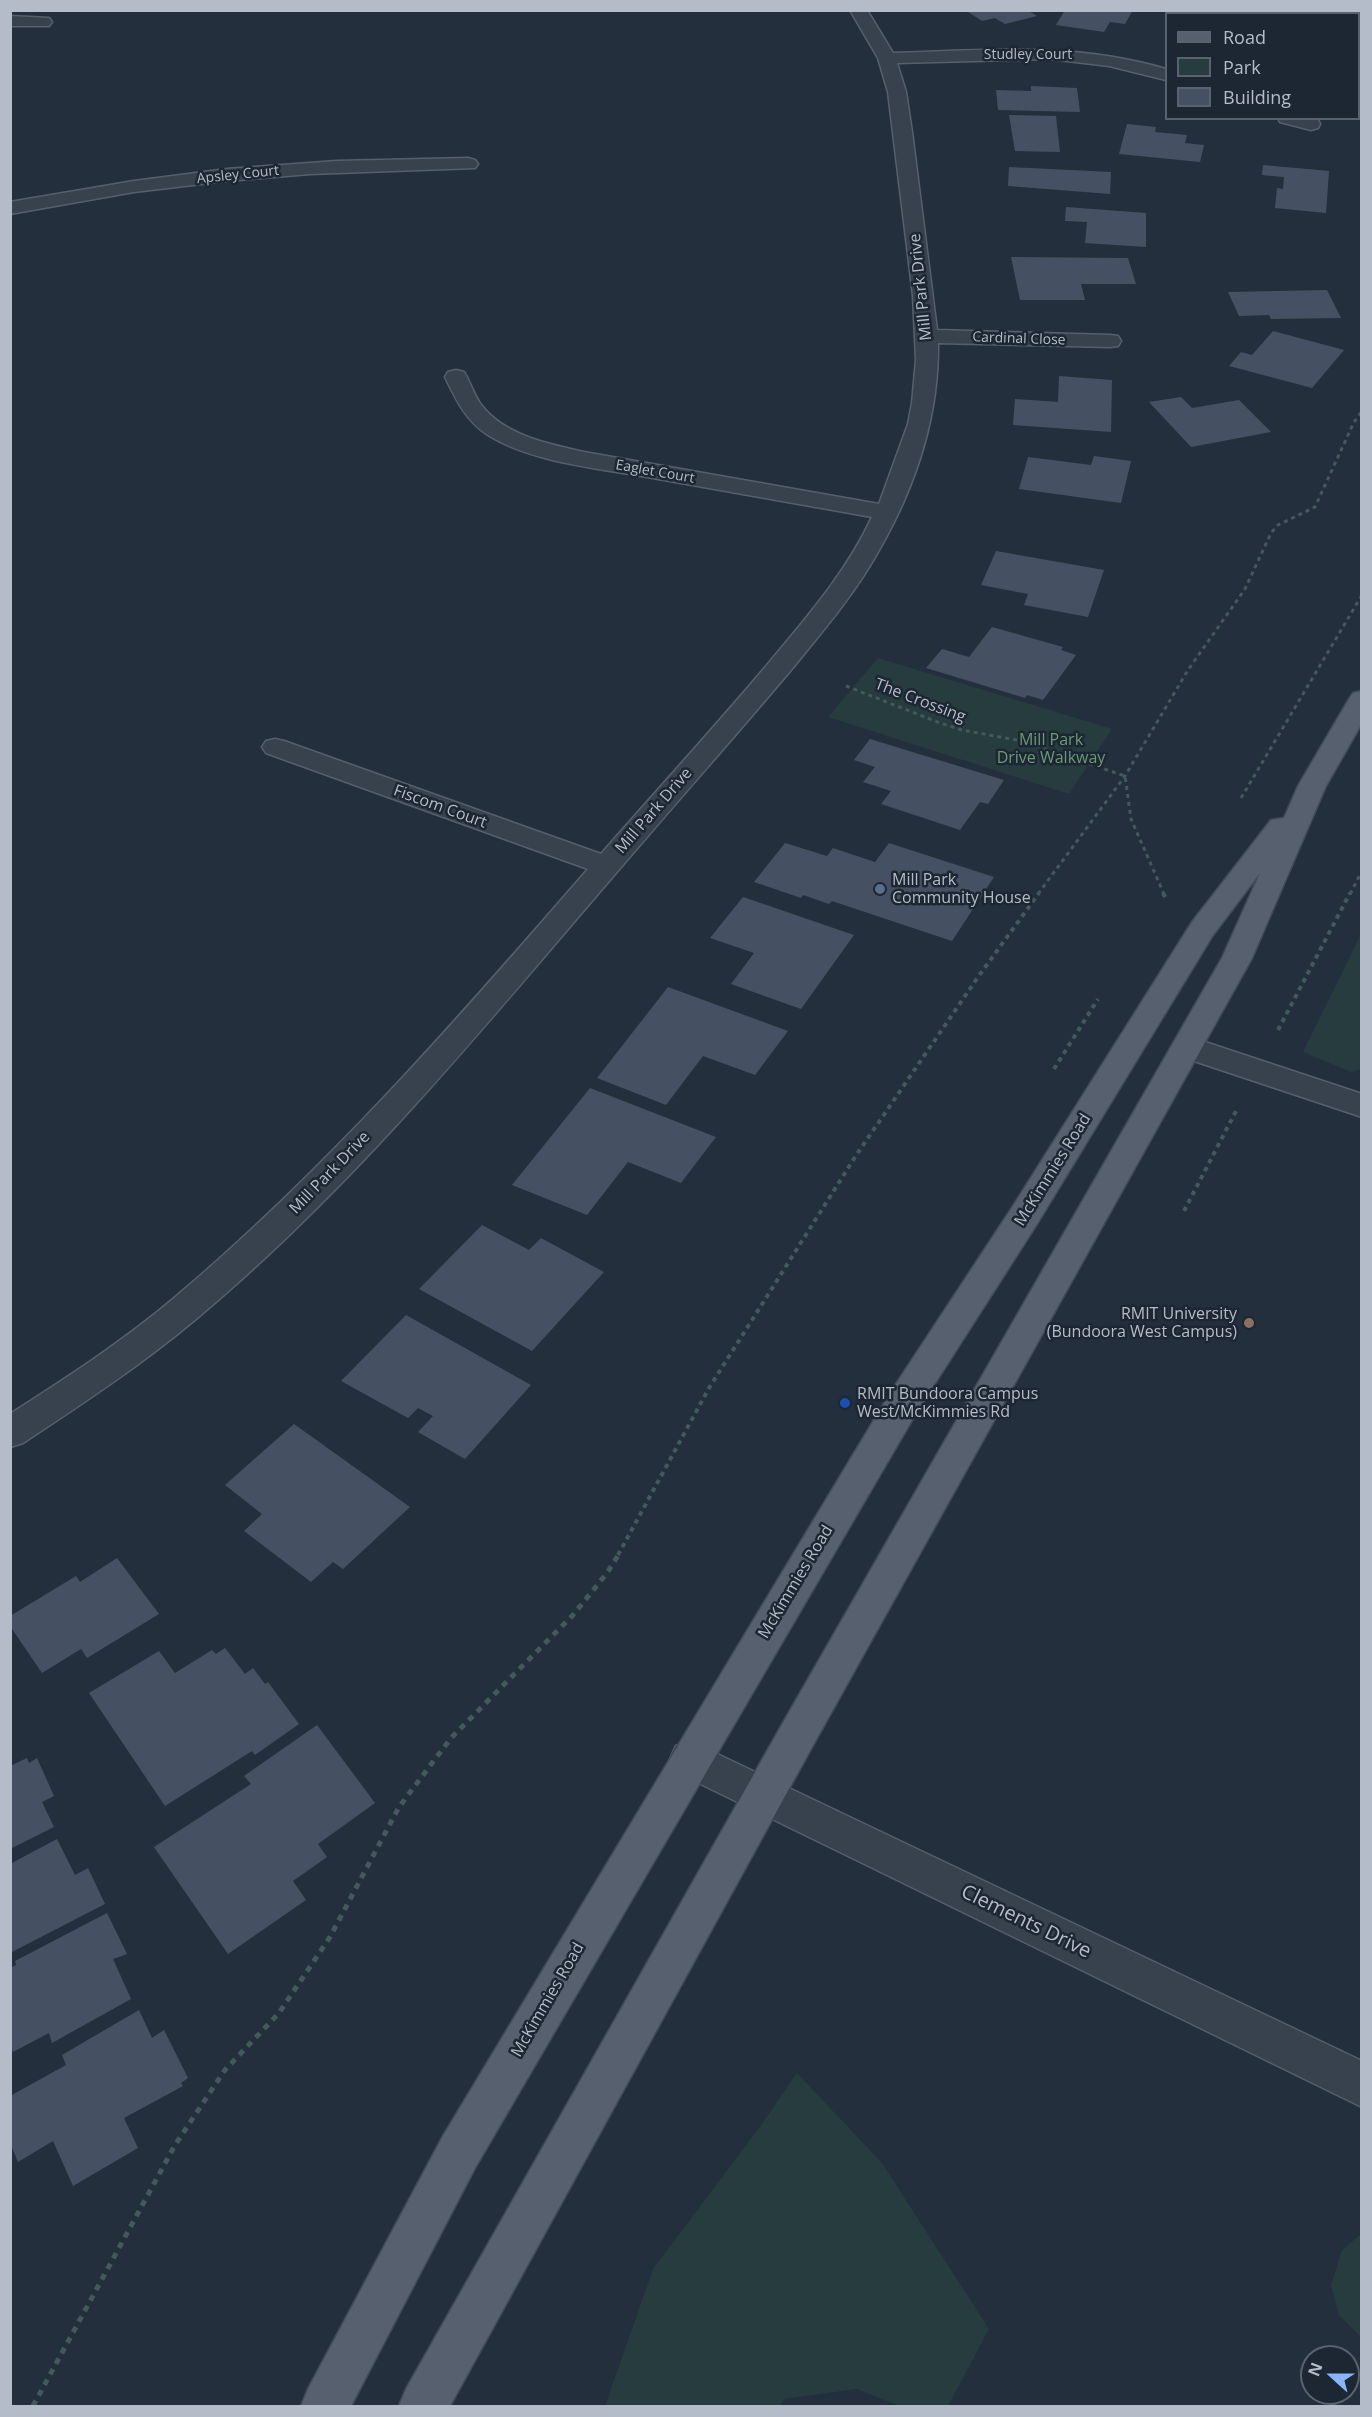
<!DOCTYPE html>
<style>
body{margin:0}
#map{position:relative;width:1372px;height:2417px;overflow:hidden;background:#242f3e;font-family:"Open Sans",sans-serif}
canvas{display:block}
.frame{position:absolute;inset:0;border:12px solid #b4bcc9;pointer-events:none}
.legend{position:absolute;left:1165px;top:12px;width:195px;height:108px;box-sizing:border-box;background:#1d2633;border:2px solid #59626f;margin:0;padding:8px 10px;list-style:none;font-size:18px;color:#b4bcc9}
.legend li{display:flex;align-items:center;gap:12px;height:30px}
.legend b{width:30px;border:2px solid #59626f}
.north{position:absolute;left:1300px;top:2345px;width:60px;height:60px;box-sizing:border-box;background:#1d2633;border:2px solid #59626f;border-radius:50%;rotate:291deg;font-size:16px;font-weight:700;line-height:24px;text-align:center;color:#b4bcc9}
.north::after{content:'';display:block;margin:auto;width:21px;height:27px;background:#8ab4f8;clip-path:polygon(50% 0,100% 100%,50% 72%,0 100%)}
</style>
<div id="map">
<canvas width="1372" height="2417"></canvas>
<div class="frame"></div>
<ul class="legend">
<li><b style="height:8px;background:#56606e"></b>Road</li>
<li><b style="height:16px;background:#263c3f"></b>Park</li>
<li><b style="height:16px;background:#455162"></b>Building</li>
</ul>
<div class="north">N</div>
</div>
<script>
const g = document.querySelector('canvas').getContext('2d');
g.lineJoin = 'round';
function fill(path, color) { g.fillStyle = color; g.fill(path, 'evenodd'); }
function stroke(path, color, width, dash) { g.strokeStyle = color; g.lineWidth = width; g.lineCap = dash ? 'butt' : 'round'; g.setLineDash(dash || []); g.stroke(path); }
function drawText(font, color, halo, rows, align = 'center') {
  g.font = font + ' "Open Sans",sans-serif'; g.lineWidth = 5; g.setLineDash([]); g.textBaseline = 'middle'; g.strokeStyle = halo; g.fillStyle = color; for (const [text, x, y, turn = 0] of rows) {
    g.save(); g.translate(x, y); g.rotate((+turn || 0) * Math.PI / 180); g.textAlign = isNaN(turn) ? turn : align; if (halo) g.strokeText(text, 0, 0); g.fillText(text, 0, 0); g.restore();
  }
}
fill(new Path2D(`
 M878,658L1112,729L1069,794L828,717Z
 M1361,934V1069L1351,1072L1303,1052Z
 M797,2073L882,2163L989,2329L948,2406H900L857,2389L784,2399L780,2406H605L653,2269L759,2128Z
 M1361,2234V2337L1339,2315L1331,2285L1342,2250Z`), '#263c3f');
fill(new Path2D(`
 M965,10H1027L1037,16L1005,24L995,18L982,21Z
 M1065,10H1133L1125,24L1110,22L1104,32L1056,25Z
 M1309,10H1362V22H1358V14H1308Z
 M1031,86L1077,88L1080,112L998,110L996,90L1031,91Z
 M1009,115L1056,116L1060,152L1015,151Z
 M1127,124L1156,127L1155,132L1187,135L1185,143L1204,145L1200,162L1119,154Z
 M1263,165L1329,171L1326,213L1275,208L1277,188L1283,189L1284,177L1262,175Z
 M1009,167L1111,172L1110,194L1008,186Z
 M1066,207L1146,213V247L1085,243L1087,222L1065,221Z
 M1011,257L1128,258L1136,284H1081L1085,300H1020Z
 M1327,290L1341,318L1271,319L1269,315L1239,316L1228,292Z
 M1273,331L1344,350L1312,388L1229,366L1241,352L1252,355Z
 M1059,376L1112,380L1111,432L1013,425L1015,399L1058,402Z
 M1181,397L1192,408L1239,400L1271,432L1191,447L1149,402Z
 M1094,456L1131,461L1121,503L1019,489L1028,457L1091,465Z
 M996,551L1104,570L1088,617L1024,605L1028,594L981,585Z
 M992,627L1063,647L1061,650L1076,655L1043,700L1027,695L1025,698L926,668L942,649L969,657Z
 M870,739L1004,780L988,804L980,802L960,830L881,804L891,791L863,782L875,767L854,760Z
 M785,843L827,856L833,848L875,862L889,843L994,877L952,941L832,901L829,904L803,895L801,898L754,882Z
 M743,897L854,935L801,1009L731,984L754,953L710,938Z
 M668,987L788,1031L755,1075L703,1056L666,1105L597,1078Z
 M590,1088L716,1137L681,1183L628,1162L587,1215L512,1185Z
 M482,1225L529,1250L541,1238L604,1272L532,1351L419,1289Z
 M406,1315L531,1385L465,1459L418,1432L433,1416L418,1408L408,1418L341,1381Z
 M294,1424L410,1507L343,1569L333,1562L311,1582L244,1531L262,1514L225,1485Z
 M117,1558L159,1614L87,1658L81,1649L42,1673L10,1626V1616L76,1576L80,1582Z
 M225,1648L245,1674L253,1668L265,1684L268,1682L299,1724L255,1755L252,1751L165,1806L89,1693L159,1651L175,1673L212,1650L216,1654Z
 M317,1725L375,1803L318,1844L327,1857L293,1881L306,1900L228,1954L154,1847L251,1784L244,1776Z
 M27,1758L29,1763L37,1758L54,1796L42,1802L54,1827L10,1849V1766Z
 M57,1839L75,1875L88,1868L105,1904L10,1953V1864Z
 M107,1913L127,1954L113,1959L131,1999L52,2043L49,2033L13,2052L10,2044V1968L16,1965L15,1961Z
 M139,2010L152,2038L164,2030L188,2078L181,2083L183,2086L124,2118L138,2148L73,2186L53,2141L18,2162L10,2143V2096L66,2065L62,2055Z`), '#455162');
const minor = new Path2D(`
 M850,10H867L893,53C987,50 1074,42 1166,69V80L1109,66L1050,59L897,63L906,92L912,132L937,330L1110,335L1118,336L1121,341L1118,346L1110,347L938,343C939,417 915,488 878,552C854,595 822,632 791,670C744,726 695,781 647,837C503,1003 365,1178 196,1319C141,1365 82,1404 23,1443L10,1447V1414C66,1378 122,1342 173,1299C326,1170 457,1020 588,869L266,753L262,747L266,741L275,739L284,741L601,854C656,791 713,729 767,665C806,618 846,573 872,517C797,504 722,490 647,477C597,468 531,462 488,435C466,421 456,400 445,377L448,372L456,370L464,372C471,383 474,396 482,406C506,436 549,444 584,452L879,504L908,424L912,403L916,360L913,296L888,92L878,58Z
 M10,16L49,18L52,22L49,26H10Z
 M1278,118L1318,120L1320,124L1318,128L1311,130L1280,122Z
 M468,158L475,160L478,164L475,168L310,174L227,181L134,192L10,214V202L134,181L227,169L337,161Z
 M1187,1036L1362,1094V1117L1176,1055L1172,1047L1176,1039Z
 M690,1741L1362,2061V2107L676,1772L670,1759L676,1746Z`);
const major = new Path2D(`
 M1362,691V723L1326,786L1252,958L812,1747L450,2406H399L406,2389L784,1721L1222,958L1260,873L1213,935L1037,1224L918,1410L475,2168L351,2406H301L308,2389L443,2136L892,1390L1013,1206L1192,922L1271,820L1284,818L1298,786L1349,699L1353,693Z`);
stroke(minor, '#565f6c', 3);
stroke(major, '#414a57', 3);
stroke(new Path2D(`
 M846,686L940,723L962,730L1022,741L1125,776L1131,819L1164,894
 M1241,798L1362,595
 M1038,894L1125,776L1188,670L1245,589L1271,533L1278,525L1315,507L1354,422L1362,411
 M1350,894L1362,871`), '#44595c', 3, [4, 4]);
stroke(new Path2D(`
 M1163,893L1166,899
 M1278,1030L1350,893
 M1054,1069L1098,999
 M1184,1211L1236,1111
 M618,1555L709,1388L857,1154L978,977L1039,893`), '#44595c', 4, [4.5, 4.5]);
stroke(new Path2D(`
 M33,2406L175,2145L225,2070L279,2013L330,1937L399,1807L451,1738L573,1615L607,1573L619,1554`), '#44595c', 5, [6, 6]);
fill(minor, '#38414e');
fill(major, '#56606e');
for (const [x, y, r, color] of [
 [880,889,6,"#5c6f8a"],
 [1249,1323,6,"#8d6e63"],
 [845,1403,6,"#1a4fb4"]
]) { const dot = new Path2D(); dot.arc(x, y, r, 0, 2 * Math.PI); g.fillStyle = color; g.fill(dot); stroke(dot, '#1d2633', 2); }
drawText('14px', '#b4bcc9', '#1d2633', [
 ["Studley Court",1028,55],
 ["Apsley Court",238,175,-6],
 ["Cardinal Close",1019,339,2],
 ["Eaglet Court",655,472,10]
]);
drawText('16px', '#b4bcc9', '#1d2633', [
 ["Mill Park Drive",921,287,-96],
 ["The Crossing",920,701,21],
 ["Fiscom Court",440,807,20],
 ["Mill Park Drive",654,811,-49],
 ["McKimmies Road",1053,1170,-58],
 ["Mill Park Drive",330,1173,-46],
 ["McKimmies Road",796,1582,-59],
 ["McKimmies Road",548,2000,-60]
]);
drawText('16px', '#6b9a76', '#1d2633', [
 ["Mill Park",1051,740],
 ["Drive Walkway",1051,758]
]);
drawText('16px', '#b4bcc9', '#1d2633', [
 ["Mill Park",892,880],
 ["Community House",892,898],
 ["RMIT University",1237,1314,"right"],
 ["(Bundoora West Campus)",1237,1332,"right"],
 ["RMIT Bundoora Campus",857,1394],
 ["West/McKimmies Rd",857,1412]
], 'left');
drawText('20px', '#b4bcc9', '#1d2633', [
 ["Clements Drive",1026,1922,26]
]);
</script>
